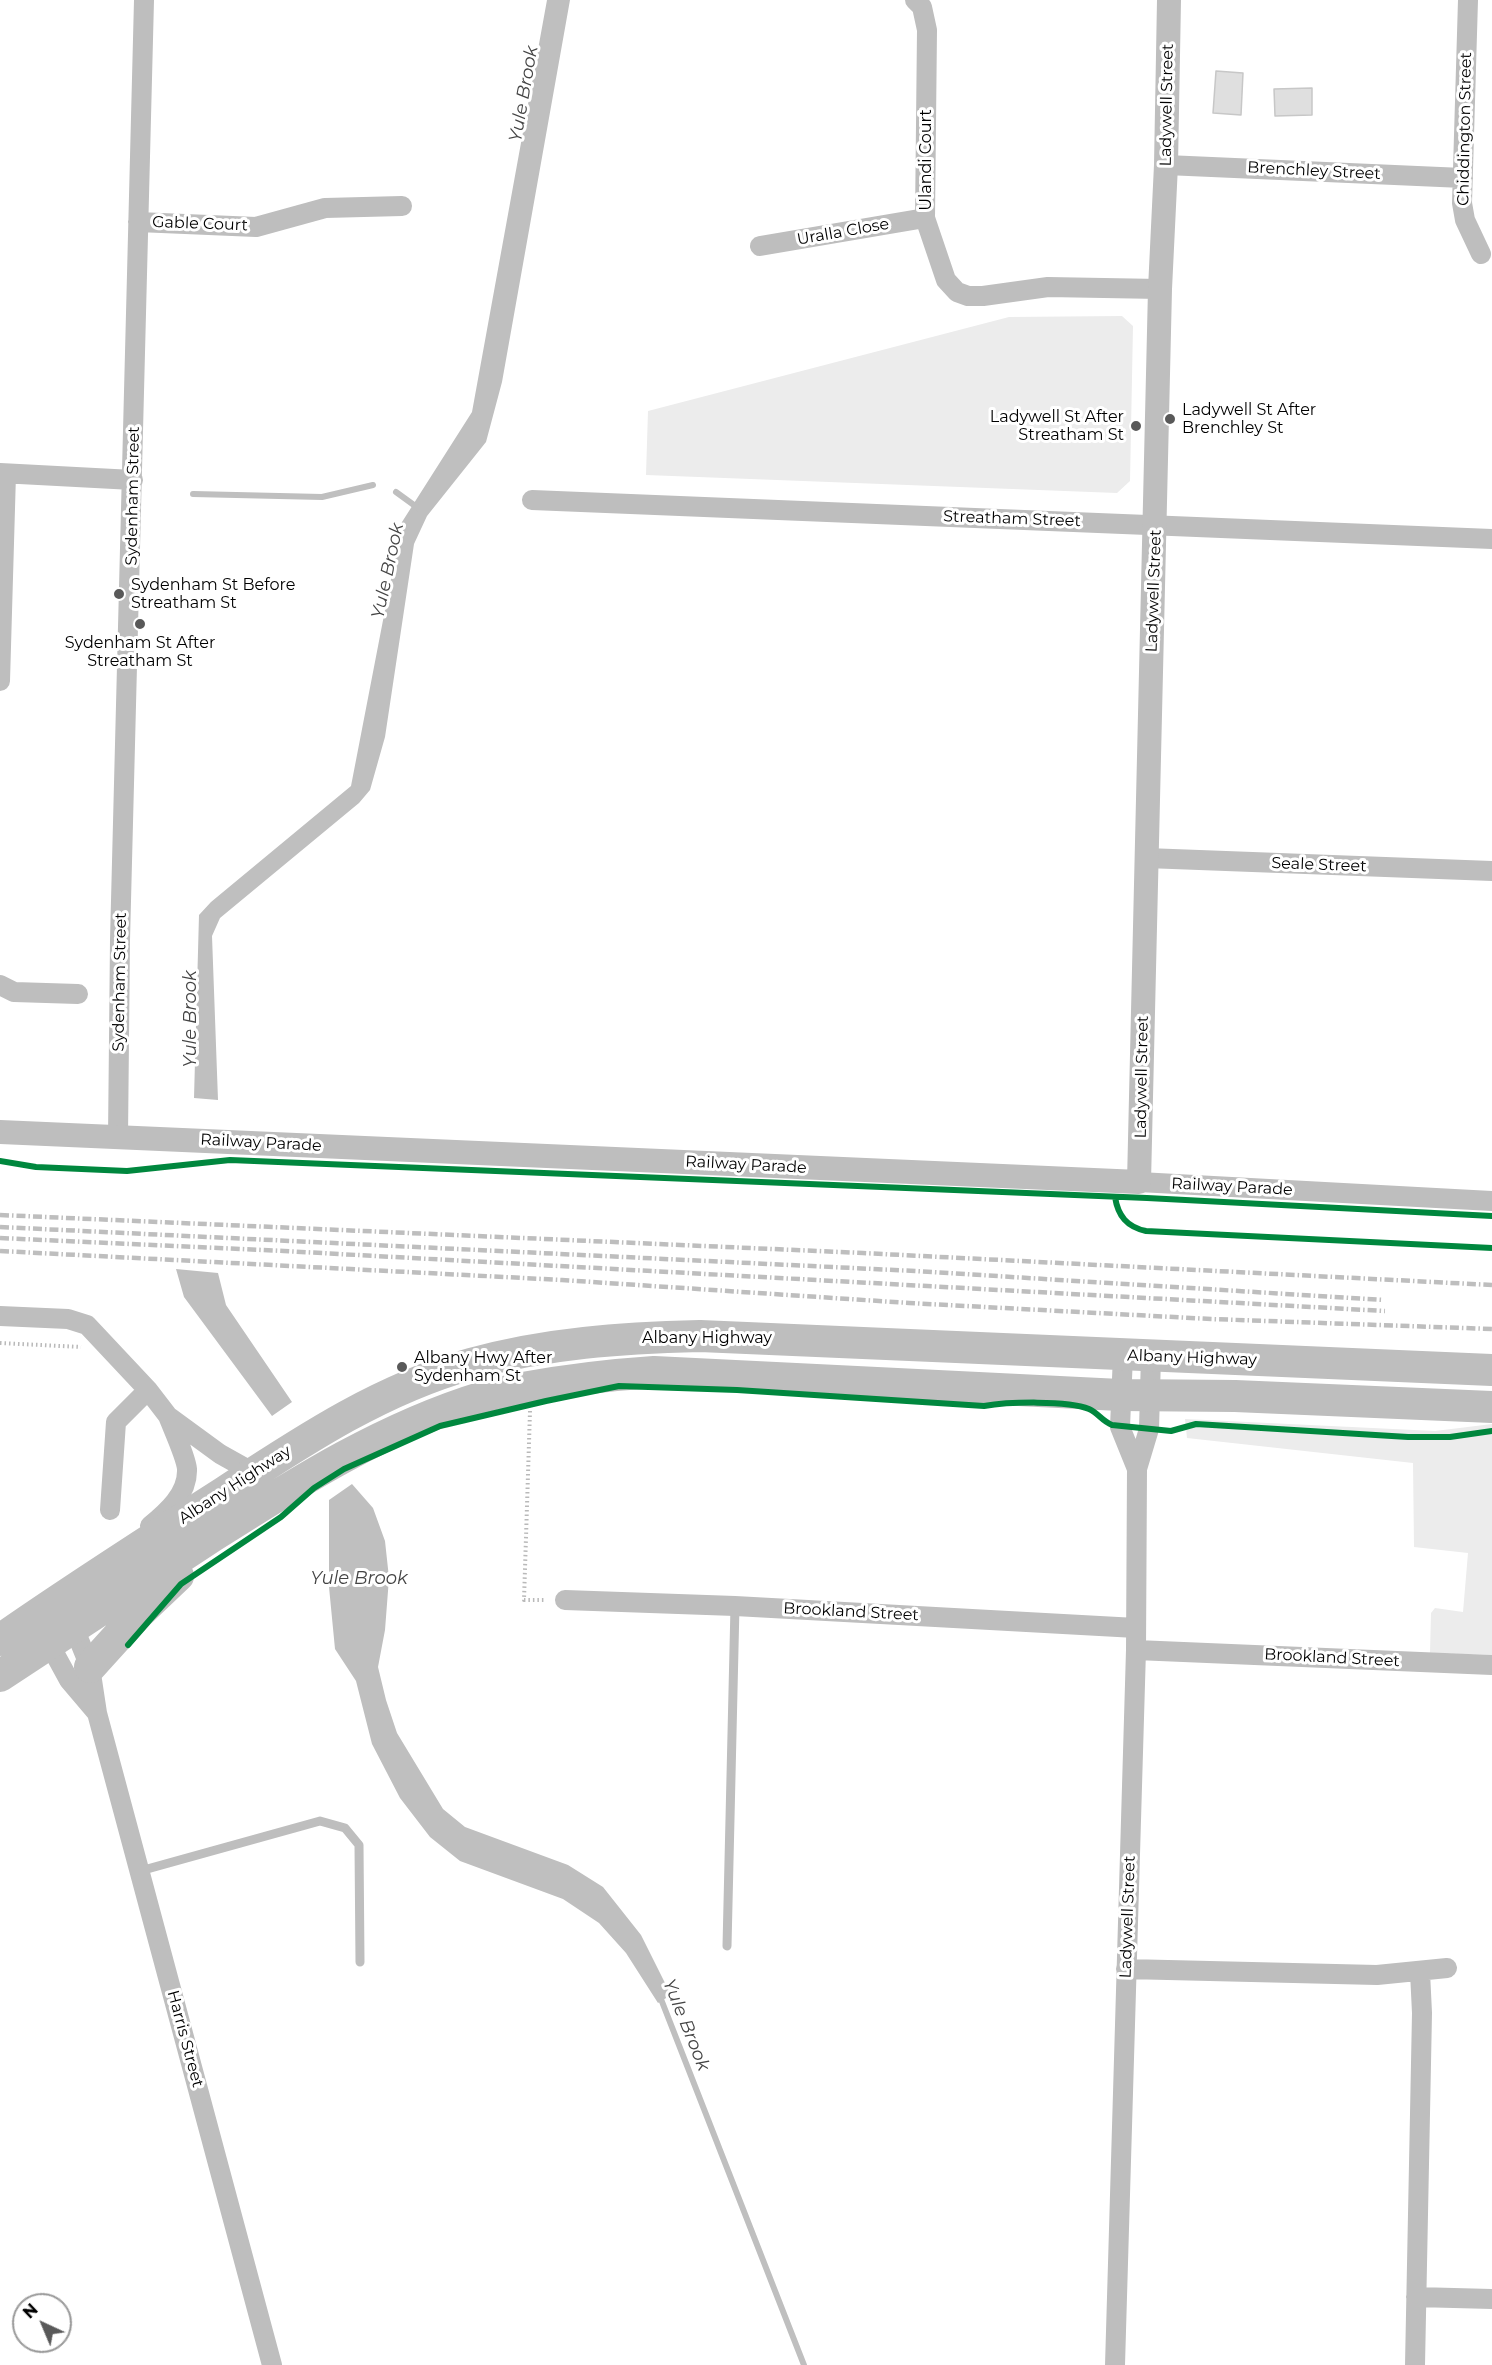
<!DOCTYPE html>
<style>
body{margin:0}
#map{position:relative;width:1492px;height:2365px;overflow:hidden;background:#fff;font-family:Montserrat,sans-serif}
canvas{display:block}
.north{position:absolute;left:12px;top:2293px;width:60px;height:60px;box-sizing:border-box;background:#fff;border:2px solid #999;border-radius:50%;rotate:316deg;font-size:16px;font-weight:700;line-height:24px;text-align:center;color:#000}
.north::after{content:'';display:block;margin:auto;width:21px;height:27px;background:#595959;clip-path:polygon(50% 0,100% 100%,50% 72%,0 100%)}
</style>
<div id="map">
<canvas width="1492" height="2365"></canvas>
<div class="north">N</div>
</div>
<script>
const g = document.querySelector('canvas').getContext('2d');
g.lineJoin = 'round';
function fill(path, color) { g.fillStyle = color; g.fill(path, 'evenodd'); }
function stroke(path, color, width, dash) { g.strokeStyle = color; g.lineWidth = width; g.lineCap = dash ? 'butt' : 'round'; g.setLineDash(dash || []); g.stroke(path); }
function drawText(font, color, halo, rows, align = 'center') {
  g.font = font + ' Montserrat,sans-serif'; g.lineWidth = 6; g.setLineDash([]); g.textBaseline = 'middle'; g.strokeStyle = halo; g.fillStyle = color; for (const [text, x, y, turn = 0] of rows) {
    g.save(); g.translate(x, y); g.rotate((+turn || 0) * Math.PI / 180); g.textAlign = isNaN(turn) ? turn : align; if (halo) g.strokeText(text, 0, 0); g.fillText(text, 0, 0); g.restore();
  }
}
fill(new Path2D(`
 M1122,316L1133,326L1130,481L1117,493L646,475L648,411L1009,317Z
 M1185,1419L1435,1431L1492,1424V1655L1430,1653L1431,1613L1435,1608L1463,1612L1468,1553L1414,1547L1413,1463L1187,1438Z`), '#ececec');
fill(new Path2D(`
 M547,0H570L502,382L486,442L427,516L414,544L385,737L370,790L359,803L220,918L212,936L218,1100L194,1098L199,915L211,902L351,786L402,522L472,412Z
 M176,1269L218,1273L226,1305L292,1402L272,1416L184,1297Z
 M352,1484L373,1508L385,1541L389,1578L385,1630L378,1667L386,1700L397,1733L443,1809L465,1827L568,1865L603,1887L641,1935L671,1995L658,2003L626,1953L599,1923L563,1899L460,1861L430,1837L400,1798L372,1744L356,1681L335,1649L329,1587V1500Z`), '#bfbfbf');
stroke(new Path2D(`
 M396,492L418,508
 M193,494L322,497L373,485
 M659,1994L804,2365`), '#bfbfbf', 6);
const building = new Path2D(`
 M1216,71L1243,73L1241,115L1213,113Z
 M1312,88V115L1275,116L1274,89Z`);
fill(building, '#dfdfdf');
stroke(building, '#c7c7c7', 1.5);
stroke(new Path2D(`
 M0,1343L81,1347
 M530,1411L524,1600H546`), '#b9b9b9', 4, [1.5, 3]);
stroke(new Path2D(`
 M140,1871L320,1821L345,1828L359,1845L360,1962
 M727,1946L735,1606`), '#bebebe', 9);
stroke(new Path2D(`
 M915,0L922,7L927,30L925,218L946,280L957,292L968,296H983L1048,287L1160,289
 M1468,0L1462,203L1465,220L1481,254
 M1166,165L1463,178
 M138,222L256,227L325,208L402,206
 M760,246L925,218
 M0,473L133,480
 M532,500L1492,539
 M0,681L6,474
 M1146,858L1492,871
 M0,985L14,992L78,994
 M118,1137L120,940L144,0
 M1139,1182L1492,1201
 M0,1316L68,1319L87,1325L148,1390L168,1416L220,1454L254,1473
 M1123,1355L1120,1427L1137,1469
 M110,1510L116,1422L148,1390
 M150,1526C167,1512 188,1494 187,1469C186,1457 173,1429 168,1416
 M565,1600L735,1606L1136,1628
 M70,1618L90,1667L97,1713L272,2365
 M45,1636L69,1680L97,1713
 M1136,1650L1492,1665
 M1126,1969L1377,1975L1447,1968
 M1416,2297L1492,2299
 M1115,2365L1136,1650L1137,1469L1149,1429L1151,1356
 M1415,2365L1422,2013L1420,1972`), '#bebebe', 20);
stroke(new Path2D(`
 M0,1132L1139,1182L1160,289L1166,165L1169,0`), '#bebebe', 24);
stroke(new Path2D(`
 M0,1640C73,1589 148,1541 223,1493C301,1442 380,1389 471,1364C546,1343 622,1338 700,1336L1492,1370
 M90,1667L138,1614L178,1576
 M0,1676C71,1629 142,1582 213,1536C299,1481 385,1427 483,1397C496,1393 510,1391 523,1388C567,1380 609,1375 654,1372L1120,1395L1235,1396L1492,1407`), '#bebebe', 32);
stroke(new Path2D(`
 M0,1215L863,1253L1492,1285
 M0,1227L915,1271L1384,1300
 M0,1238L284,1251L1385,1311
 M0,1251L562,1280L909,1303L1211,1319L1492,1329`), '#bebebe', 4.5, [9, 3, 1.5, 3]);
stroke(new Path2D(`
 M0,1161L36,1167L127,1171L230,1160L1147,1198L1492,1216
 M1115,1197C1118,1216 1127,1227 1146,1231L1492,1248
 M128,1645L181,1584L281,1517L314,1488L344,1469L440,1426L546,1401L619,1386L737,1390L984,1406C1007,1402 1068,1400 1089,1409C1098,1413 1102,1421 1112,1425L1171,1431L1196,1424L1408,1437H1450L1492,1431`), '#00873e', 6);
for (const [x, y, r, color] of [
 [1170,419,6,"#595959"],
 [1136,426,6,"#595959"],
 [119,594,6,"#595959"],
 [140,624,6,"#595959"],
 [402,1367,6,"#595959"]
]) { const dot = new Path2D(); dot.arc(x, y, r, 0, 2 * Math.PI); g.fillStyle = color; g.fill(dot); stroke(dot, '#fff', 2); }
drawText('16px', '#000', '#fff', [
 ["Ladywell Street",1167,105,-89],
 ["Chiddington Street",1465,129,-89],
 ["Ulandi Court",926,160,-90],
 ["Brenchley Street",1314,171,3],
 ["Gable Court",200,224,2],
 ["Uralla Close",843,232,-10],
 ["Sydenham Street",133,496,-89],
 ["Streatham Street",1012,519,2],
 ["Ladywell Street",1154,591,-88],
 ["Seale Street",1319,865,2],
 ["Sydenham Street",120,982,-89],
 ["Ladywell Street",1142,1077,-89],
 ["Railway Parade",261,1143,3],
 ["Railway Parade",746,1165,3],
 ["Railway Parade",1232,1187,3],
 ["Albany Highway",707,1338],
 ["Albany Highway",1192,1358,2],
 ["Albany Highway",235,1485,-33],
 ["Brookland Street",851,1612,3],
 ["Brookland Street",1332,1658,3],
 ["Ladywell Street",1128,1917,-88],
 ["Harris Street",185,2039,75]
]);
drawText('16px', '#000', '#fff', [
 ["Ladywell St After",1182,410],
 ["Brenchley St",1182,428],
 ["Ladywell St After",1124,417,"right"],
 ["Streatham St",1124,435,"right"],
 ["Sydenham St Before",131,585],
 ["Streatham St",131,603],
 ["Sydenham St After",140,643,"center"],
 ["Streatham St",140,661,"center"],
 ["Albany Hwy After",414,1358],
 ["Sydenham St",414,1376]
], 'left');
drawText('italic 18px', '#444', '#fff', [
 ["Yule Brook",524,94,-80],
 ["Yule Brook",388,571,-78],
 ["Yule Brook",191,1019,-90],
 ["Yule Brook",359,1579],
 ["Yule Brook",686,2025,68]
]);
</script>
